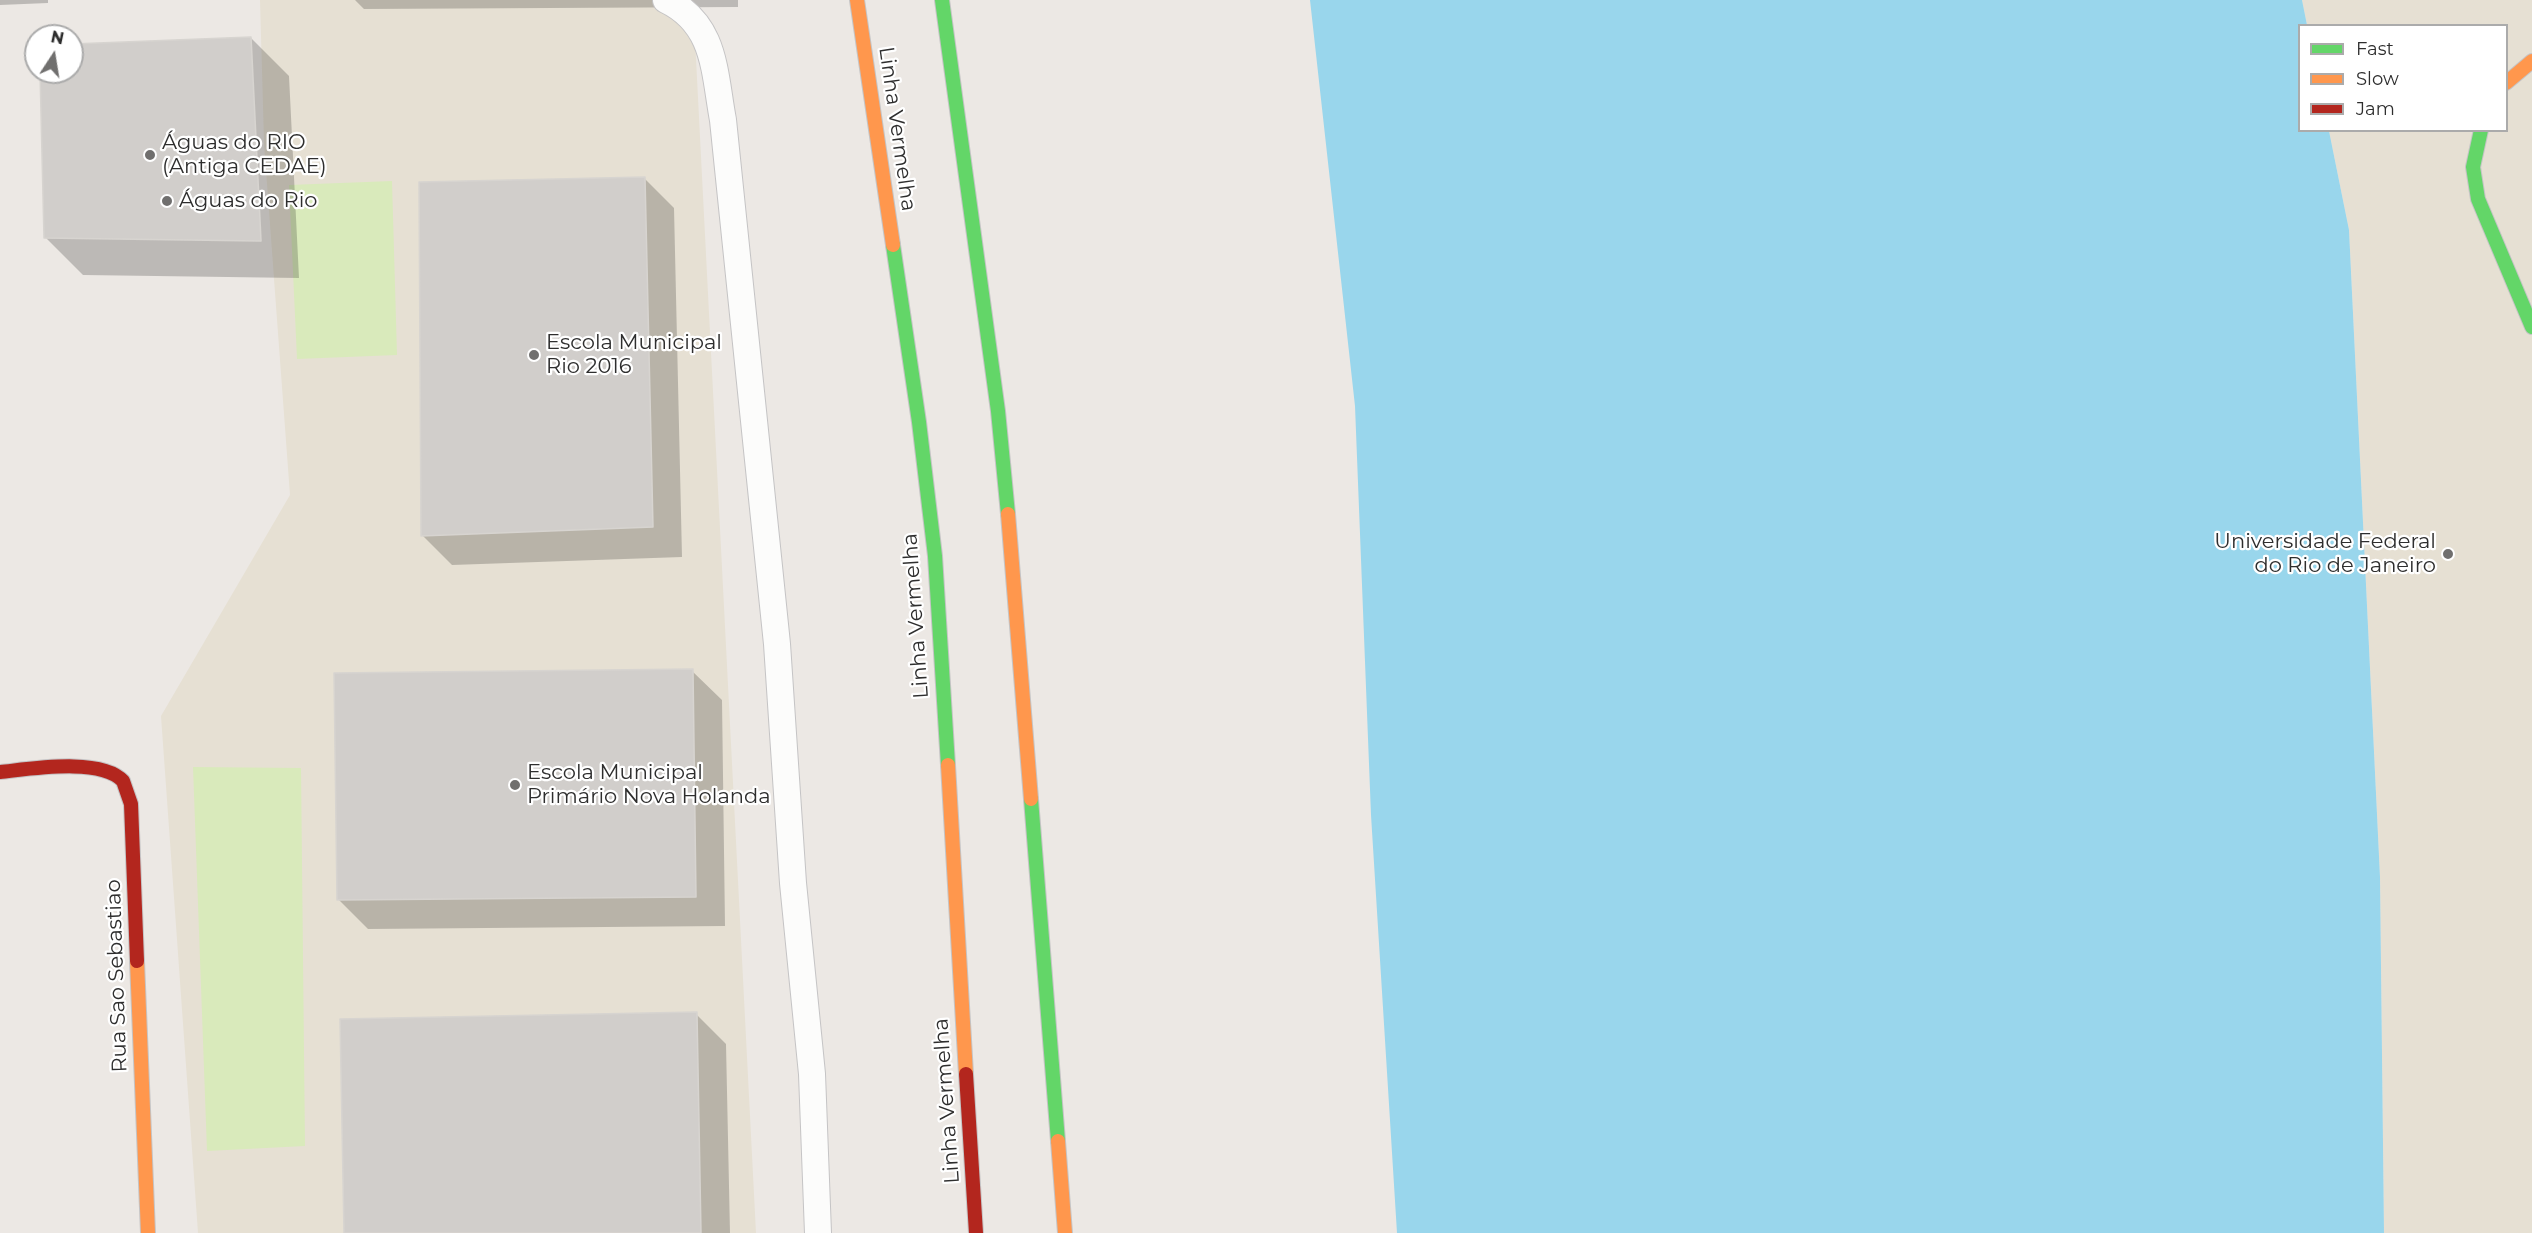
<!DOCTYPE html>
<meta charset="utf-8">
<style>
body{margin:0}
#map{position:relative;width:2532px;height:1233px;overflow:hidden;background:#ece8e4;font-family:Montserrat,sans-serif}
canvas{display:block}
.legend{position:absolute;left:2298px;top:24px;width:210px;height:108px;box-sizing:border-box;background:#fff;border:2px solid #ababab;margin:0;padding:8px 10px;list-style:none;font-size:18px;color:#2e2e2e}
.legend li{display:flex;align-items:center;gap:12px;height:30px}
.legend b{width:30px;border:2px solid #ababab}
.north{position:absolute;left:24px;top:24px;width:60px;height:60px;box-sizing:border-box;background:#fff;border:2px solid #ababab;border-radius:50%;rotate:12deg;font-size:16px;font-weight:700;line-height:24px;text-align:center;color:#2e2e2e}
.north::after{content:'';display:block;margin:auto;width:21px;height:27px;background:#706f6e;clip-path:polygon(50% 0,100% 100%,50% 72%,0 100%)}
</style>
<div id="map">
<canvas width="2532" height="1233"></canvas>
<ul class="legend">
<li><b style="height:8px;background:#63d668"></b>Fast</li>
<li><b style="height:8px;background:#ff974d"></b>Slow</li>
<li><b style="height:8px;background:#b3261e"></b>Jam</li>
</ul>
<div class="north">N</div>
</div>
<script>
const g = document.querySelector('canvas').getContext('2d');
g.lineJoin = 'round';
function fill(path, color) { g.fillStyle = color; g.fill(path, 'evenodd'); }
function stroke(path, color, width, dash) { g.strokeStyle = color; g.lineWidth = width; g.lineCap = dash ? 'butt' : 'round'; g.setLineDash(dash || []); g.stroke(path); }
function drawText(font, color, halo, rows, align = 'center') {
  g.font = font + ' Montserrat,sans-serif'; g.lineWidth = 4.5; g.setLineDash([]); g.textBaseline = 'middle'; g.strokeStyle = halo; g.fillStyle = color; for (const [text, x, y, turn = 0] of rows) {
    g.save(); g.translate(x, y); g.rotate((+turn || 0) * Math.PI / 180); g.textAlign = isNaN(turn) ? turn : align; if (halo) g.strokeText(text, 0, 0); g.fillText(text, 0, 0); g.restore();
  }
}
fill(new Path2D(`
 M260,0H693L756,1233H198L161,716L290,495L264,144Z
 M2302,0H2532V1233H2384L2380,877L2349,230L2329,131L2506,130V26L2307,25Z`), '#e6e0d3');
fill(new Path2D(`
 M392,181L397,355L297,359L289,185Z
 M193,767L301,768L305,1146L207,1151Z`), '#d9eabb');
fill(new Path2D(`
 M1310,0H2302L2307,25L2300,26V130L2329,131L2349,230L2380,877L2384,1233H1397L1371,815L1355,406Z`), '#99d6ec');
fill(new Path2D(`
 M0,0H48V3L0,5Z
 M355,0H738V7L364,9Z
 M251,38L289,76L299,278L83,275L46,238L41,72H72V45Z
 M644,178L674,208L682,557L452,565L422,535Z
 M692,671L722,700L725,926L368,929L338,899Z
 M696,1014L726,1044L730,1233H346Z`), '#0003');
const building = new Path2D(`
 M251,37L261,241L44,238L40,72H72V44Z
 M645,177L653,527L421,536L419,182Z
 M693,669L696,897L337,900L334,673Z
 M697,1012L701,1233H344L340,1019Z`);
fill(building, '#d1cecb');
stroke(building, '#d7d4d0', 1.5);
const lane = new Path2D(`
 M666,0C716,24 714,72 723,120L777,644L793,883L812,1074L818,1233`);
const fast = new Path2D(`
 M942,0L998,411L1008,514
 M2481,130L2473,167L2478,199L2532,327
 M893,245L919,422L935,556L948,765
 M1031,799L1058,1141`);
const slow = new Path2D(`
 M857,0L893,245
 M2506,83L2532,61
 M1008,514L1031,799
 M948,765L966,1074
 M137,961L148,1233
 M1058,1141L1065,1233`);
const jam = new Path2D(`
 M0,772C30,769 101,757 123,781L131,804L137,961
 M966,1074L976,1233`);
stroke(lane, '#c5c4c5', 28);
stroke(fast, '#c5c4c5', 16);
stroke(slow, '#c5c4c5', 16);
stroke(jam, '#c5c4c5', 16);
stroke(lane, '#fcfcfb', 26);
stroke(fast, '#63d668', 14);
stroke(slow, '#ff974d', 14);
stroke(jam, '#b3261e', 14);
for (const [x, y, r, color] of [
 [150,155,6,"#706f6e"],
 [167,201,6,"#706f6e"],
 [534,355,6,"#706f6e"],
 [2448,554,6,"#706f6e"],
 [515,785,6,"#706f6e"]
]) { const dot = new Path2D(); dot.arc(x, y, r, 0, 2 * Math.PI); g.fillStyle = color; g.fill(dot); stroke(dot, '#fff', 2); }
drawText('21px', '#2e2e2e', '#fff', [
 ["Linha Vermelha",897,129,82],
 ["Linha Vermelha",916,616,-94],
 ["Rua Sao Sebastiao",117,976,-92],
 ["Linha Vermelha",947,1101,-94]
]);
drawText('21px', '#2e2e2e', '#fff', [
 ["Águas do RIO",162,143],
 ["(Antiga CEDAE)",162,167],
 ["Águas do Rio",179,201],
 ["Escola Municipal",546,343],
 ["Rio 2016",546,367],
 ["Universidade Federal",2436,542,"right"],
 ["do Rio de Janeiro",2436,566,"right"],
 ["Escola Municipal",527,773],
 ["Primário Nova Holanda",527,797]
], 'left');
</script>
